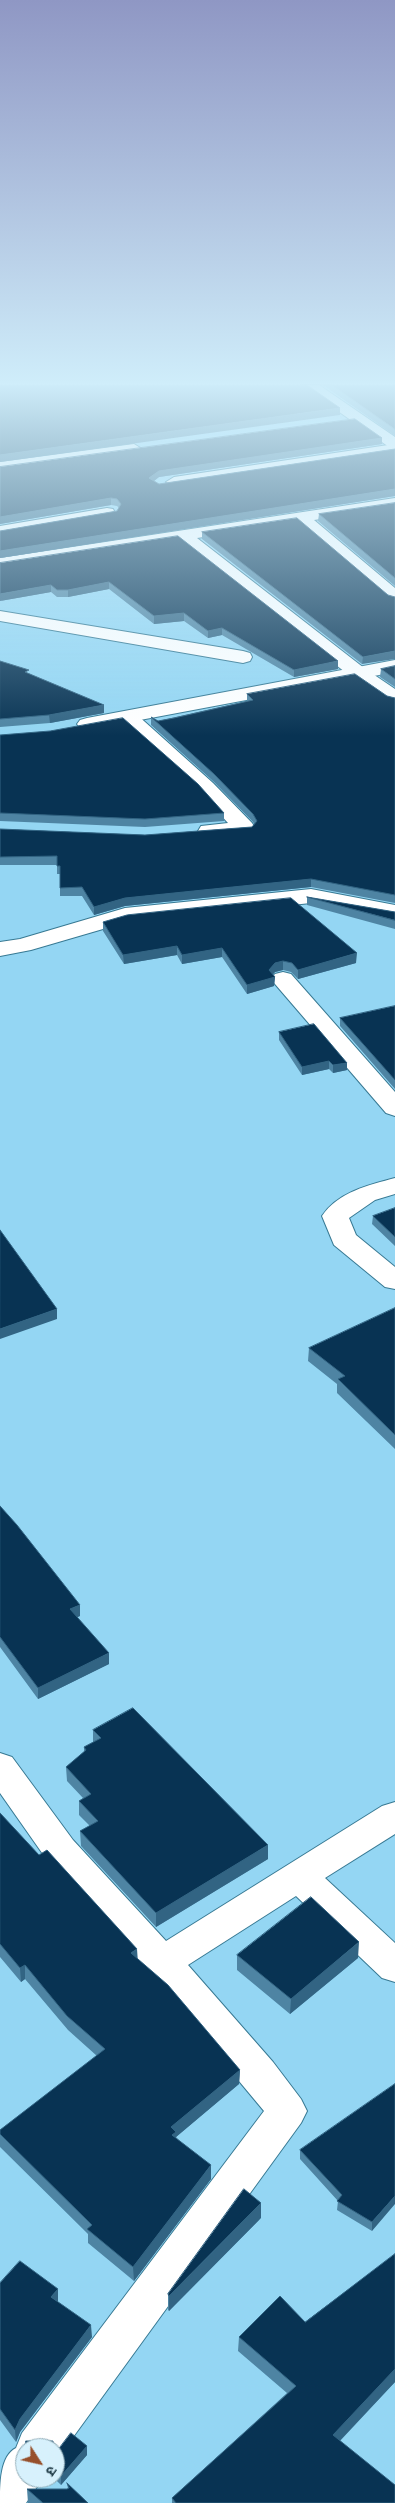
<!DOCTYPE html>
<meta charset="utf-8">
<style>
body{margin:0}
#map{position:relative;width:395px;height:2503px;overflow:hidden;background:#94d6f3;font-family:Raleway,"Noto Sans Devanagari",sans-serif}
canvas{display:block}
.north{position:absolute;left:15px;top:2438px;width:50px;height:50px;box-sizing:border-box;background:#d7f1fc;border:1px solid #8ea9b4;border-radius:50%;rotate:125deg;font-size:14px;font-weight:700;line-height:20px;text-align:center;color:#213d48}
.north::after{content:'';display:block;margin:auto;width:18px;height:22px;background:#97502b;clip-path:polygon(50% 0,100% 100%,50% 72%,0 100%)}
</style>
<div id="map">
<canvas width="395" height="2503"></canvas>
<div class="north">उ</div>
</div>
<script>
const g = document.querySelector('canvas').getContext('2d');
g.lineJoin = 'round';
function stroke(path, color, width, dash) { g.strokeStyle = color; g.lineWidth = width; g.lineCap = dash ? 'butt' : 'round'; g.setLineDash(dash || []); g.stroke(path); }
function fill(path, color) { g.fillStyle = color; g.fill(path, 'evenodd'); }
const street = new Path2D(`
 M134,444L142,449L140,452L0,472V462Z
 M395,444V454L174,487L166,482L174,477Z
 M395,498V508L314,520L395,588V602L389,601L297,523L197,538L364,668L395,689V704L388,702L350,676L179,541L0,568V558Z
 M107,508L113,509L115,513L113,517L0,536V526Z
 M0,611L243,651L250,653L252,657L250,661L243,663L0,621Z
 M128,711L135,713L213,783L252,823L255,828L252,833L209,837L201,836L198,831L201,826L228,823L199,791L121,721L118,717L121,713Z
 M311,889L395,905V919L311,903L127,922L31,950L0,956V942L20,939L125,908Z
 M283,972L291,974L395,1092V1116L386,1113L275,984L271,979L275,974Z
 M395,1178V1194L375,1200L349,1218L356,1235L395,1267V1289L385,1287L334,1245L322,1216C338,1192 369,1185 395,1178Z
 M0,1753L12,1757L73,1840L166,1941L382,1806L395,1802V1834L325,1878L395,1943V1982L382,1978L296,1896L188,1965L273,2062L301,2099L307,2111L301,2123L55,2462V2448H25V2478H43L26,2503H0C0,2484 0,2456 16,2448L22,2433L264,2111L149,1973L47,1860L0,1793Z`);
const secondary = new Path2D(`
 M301,385H319L395,437V449L389,447Z
 M395,660V672L87,730L80,728L77,724L80,720L87,718Z`);
stroke(street, '#377993', 2);
stroke(secondary, '#377993', 2);
fill(street, '#fff');
fill(secondary, '#fff');
fill(new Path2D(`
 M323,385H395V436Z
 M382,438V444L159,477L154,481L159,484L395,449V496L0,558V531L117,511L119,508L117,506L111,505L0,524V467Z
 M395,503V586L318,521L319,514Z
 M202,532L388,595L362,664L202,539Z
 M178,536L338,669L294,677L222,635L208,638L184,621L154,624L109,589L68,597H57L51,592L0,601Z
 M0,661L30,674L104,713L50,723L0,727Z
 M395,666V687L380,677L381,669Z
 M247,694L387,696L395,698V903L311,887L125,906L94,915L82,896H60V874H57V865H0V829L145,835L252,827L254,824L253,822L214,782L151,725V717L158,721L247,701Z
 M0,735L224,813V821L145,827L0,821Z
 M307,897L395,912V929L307,905Z
 M103,922L356,963L298,979L291,972L283,970L275,972L273,974L275,977L274,986L247,994L222,957L182,964L177,955L124,964L103,931Z
 M395,1006V1089L340,1026V1018Z
 M279,1032L347,1070L333,1073L329,1069L302,1075L279,1040Z
 M395,1208V1246L372,1224L373,1216Z
 M395,1308V1449L337,1393V1384L308,1361L309,1348Z
 M0,1506L80,1616L77,1617L109,1664L38,1699L0,1647Z
 M93,1730L268,1859L156,1927L81,1846L80,1831L90,1826L79,1815V1801L83,1798L67,1781L66,1767L84,1752V1747L93,1742Z
 M0,1813L39,1855L138,1959L240,2070L239,2084L176,2137L211,2179L134,2281L88,2243V2234L0,2147V2130L97,2056L68,2030L25,1979L21,1982L0,1957Z
 M237,1955L358,1958L290,2014L237,1970Z
 M395,2084L372,2231L337,2210L338,2201L300,2159V2150Z
 M261,2218L169,2311L168,2310V2294Z
 M395,2254V2382L340,2441L395,2503H172V2498L287,2393L238,2351L239,2337L305,2322Z
 M0,2283L58,2302L92,2337L20,2432L16,2442L0,2420Z
 M87,2446V2455L61,2485L54,2478H55V2454Z
 M67,2483L88,2503H28L27,2489H68Z`), '#4e84a3');
fill(new Path2D(`
 M340,408V415L0,462V455Z
 M382,438V444L159,477L149,485V478L159,471Z
 M395,489V496L0,558V551Z
 M111,498V505L0,524V517Z
 M109,582V589L68,597V590Z
 M51,585V592L0,601V594Z
 M184,613V621L154,624V616Z
 M222,628V635L208,638V631Z
 M395,651V659L362,664L363,657Z
 M338,661V669L294,677V670Z
 M104,705V713L50,723L49,715Z
 M311,879V887L125,906L94,915V907L125,898Z
 M177,946V955L124,964L123,955Z
 M222,948V957L182,964V955Z
 M357,953L356,963L298,979V970Z
 M283,961V970L275,972L270,978L275,977L274,986L247,994V985L269,970L275,963Z
 M329,1061V1069L302,1075V1067Z
 M347,1063V1070L333,1073V1065Z
 M57,1309V1319L0,1339V1329Z
 M80,1605V1616L71,1620L70,1609Z
 M109,1653V1664L38,1699V1688Z
 M268,1845V1859L156,1927V1913Z
 M359,1942L358,1958L290,2014L291,1999Z
 M137,1949L138,1963L131,1953Z
 M25,1965V1979L21,1982L20,1968Z
 M240,2070L239,2084L176,2137V2146L171,2127Z
 M211,2165V2179L134,2281L133,2267Z
 M395,2196V2204L372,2231V2222Z
 M261,2203V2218L169,2311V2296Z
 M58,2289V2302L51,2297Z
 M91,2325L92,2337L20,2432L16,2442L15,2430L20,2419Z
 M395,2369V2382L332,2449L333,2435Z
 M87,2446V2455L61,2485V2476Z`), '#326483');
const building = new Path2D(`
 M0,385H307L340,408L0,455Z
 M332,385H395V429Z
 M355,419L382,438L159,471L149,478L159,484L395,449V489L0,551V531L117,511L121,504L117,499L111,498L0,517V467Z
 M395,503V578L319,514Z
 M297,518L388,595L395,597V651L363,657L202,532Z
 M178,536L338,661L294,670L222,628L208,631L184,613L154,616L109,582L68,590H57L51,585L0,594V563Z
 M0,661L29,670L25,672L104,705L49,715L0,719Z
 M395,666V679L381,669Z
 M355,674L387,696L395,698V895L311,879L125,898L94,907L82,887L60,888V866H57V856L0,857V829L145,835L252,827L257,821L253,814L214,774L151,717L158,721L174,718L253,700L247,694Z
 M123,718L198,784L224,813L145,819L0,813V735L50,731Z
 M307,897L395,912V920Z
 M291,898L357,953L298,970L292,963L283,961L275,963L269,970L275,977L247,985L222,948L182,955L177,946L123,955L103,922L127,915Z
 M395,1006V1080L340,1018Z
 M314,1024L347,1063L333,1065L329,1061L302,1067L279,1032Z
 M395,1208V1237L373,1216Z
 M0,1230L57,1309L0,1329Z
 M395,1308V1435L338,1379L345,1376L309,1348Z
 M0,1506L17,1525L80,1605L70,1609L109,1653L38,1688L0,1637Z
 M133,1708L268,1845L156,1913L80,1831L98,1821L79,1801L91,1794L66,1767L86,1750L84,1747L101,1738L93,1730Z
 M0,1813L39,1855L47,1850L137,1949L131,1953L168,1985L240,2070L171,2127L176,2132L172,2135L211,2165L133,2267L87,2229L92,2225L0,2134V2130L105,2049L67,2016L25,1965L20,1968L0,1944Z
 M311,1897L359,1942L291,1999L237,1955Z
 M395,2084V2196L372,2222L337,2201L342,2195L300,2150Z
 M244,2189L261,2203L169,2296L168,2294Z
 M395,2254V2369L333,2435L395,2485V2503H176L172,2498L296,2386L239,2337L280,2296L305,2322Z
 M20,2261L58,2289L51,2297L91,2325L20,2419L15,2430L0,2409V2283Z
 M71,2433L87,2446L61,2476L55,2470V2454Z
 M26,2441H53V2448H26Z
 M67,2483L88,2503H43L27,2489H67L69,2488Z`);
fill(building, '#083353');
stroke(building, '#326483', 1);
const sky = g.createLinearGradient(0, 0, 0, 736);
sky.addColorStop(0, '#8f97c4');
sky.addColorStop(0.52, '#cfedfa');
sky.addColorStop(1, '#cfedfa00');
g.fillStyle = sky;
g.fillRect(0, 0, 395, 736);
</script>
